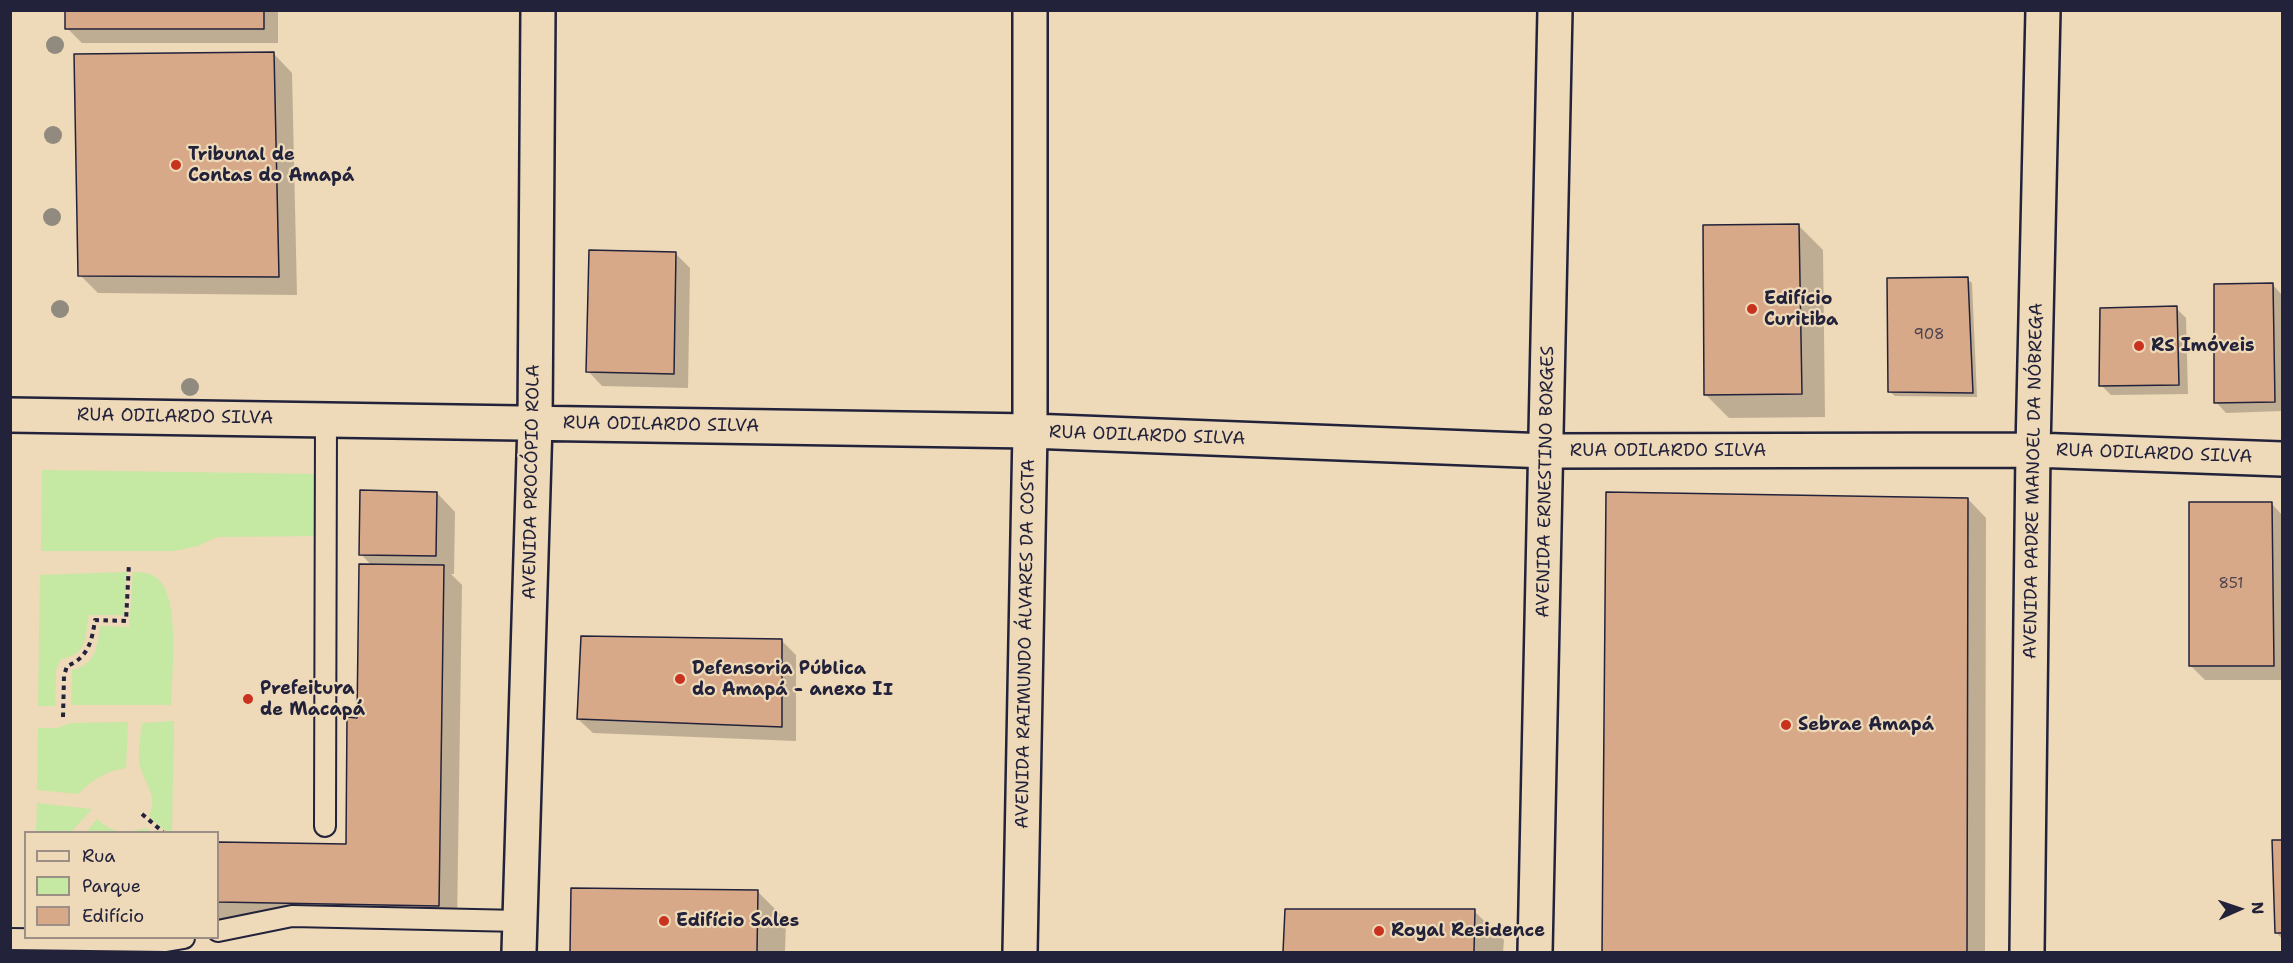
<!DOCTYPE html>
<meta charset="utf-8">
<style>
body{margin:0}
#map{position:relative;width:2293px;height:963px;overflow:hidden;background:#eed9b8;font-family:"Shantell Sans",sans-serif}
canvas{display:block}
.frame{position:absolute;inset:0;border:12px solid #22223b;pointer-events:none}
.legend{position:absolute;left:24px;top:831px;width:195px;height:108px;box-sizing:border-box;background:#eed9b8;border:2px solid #9c9086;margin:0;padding:8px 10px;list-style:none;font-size:18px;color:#22223b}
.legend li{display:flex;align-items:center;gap:12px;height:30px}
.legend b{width:30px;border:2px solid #9c9086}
.north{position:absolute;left:2209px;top:879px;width:60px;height:60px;-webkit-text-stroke:4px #eed9b8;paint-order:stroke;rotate:87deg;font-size:16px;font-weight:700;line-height:24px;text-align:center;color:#22223b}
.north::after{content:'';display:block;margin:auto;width:21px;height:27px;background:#22223b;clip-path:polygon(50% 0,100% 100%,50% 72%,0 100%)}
</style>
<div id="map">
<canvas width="2293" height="963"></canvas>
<div class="frame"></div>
<ul class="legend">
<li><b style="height:8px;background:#eed9b8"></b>Rua</li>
<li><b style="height:16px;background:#c5e8a2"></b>Parque</li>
<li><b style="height:16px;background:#d7a988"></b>Edifício</li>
</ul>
<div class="north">N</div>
</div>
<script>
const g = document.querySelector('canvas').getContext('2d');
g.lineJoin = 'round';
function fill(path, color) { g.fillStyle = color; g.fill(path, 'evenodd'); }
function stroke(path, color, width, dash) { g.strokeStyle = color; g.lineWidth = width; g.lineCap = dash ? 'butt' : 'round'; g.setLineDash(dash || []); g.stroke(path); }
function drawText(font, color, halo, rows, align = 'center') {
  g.font = font + ' "Shantell Sans",sans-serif'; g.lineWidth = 4.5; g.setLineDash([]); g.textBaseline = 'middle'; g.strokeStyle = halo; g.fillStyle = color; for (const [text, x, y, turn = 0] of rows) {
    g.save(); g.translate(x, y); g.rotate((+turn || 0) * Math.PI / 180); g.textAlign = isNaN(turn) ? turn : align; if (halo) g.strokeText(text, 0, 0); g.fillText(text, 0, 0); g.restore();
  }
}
fill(new Path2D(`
 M42,470L320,474V536L217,537L198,546L174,551H41Z
 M127,572L124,615H89C84,638 89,654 61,659L56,670L55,706H38L40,575Z
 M133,572C143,573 152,572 159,580C180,600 172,676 171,705H71L72,670C95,666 98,645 100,626L129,627Z
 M174,721L172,832H167L149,817C158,795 146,786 140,766C137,754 141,735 142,723Z
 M128,722L126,768C107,770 91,781 78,794L37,790L38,728H58L70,723Z
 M37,803L92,809L71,832H36Z
 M97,819C115,835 124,833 147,828L152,832H86Z`), '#c5e8a2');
fill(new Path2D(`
 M67,10H278V43H82L67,28Z
 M274,54L292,73L297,295L98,293L80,275Z
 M1799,226L1823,250L1825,417L1729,418L1705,394Z
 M675,253L690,268L688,388L602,386L588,371Z
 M1967,279L1972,283L1977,397L1895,396L1890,392Z
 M2273,285L2282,295V411L2226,413L2216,402Z
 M2176,308L2186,318L2188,394L2111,395L2101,385Z
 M437,493L455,512L454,574H451L462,585L457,924L218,920V843L347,845L372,566L361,554Z
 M1607,494L1968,499L1986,518L1985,952H1603Z
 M2271,503L2282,515V680H2205L2191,666Z
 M781,640L796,655V741L593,733L578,719Z
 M2274,841H2282V939L2276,932Z
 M573,889L758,892L786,920L785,952H572Z
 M1286,911H1474L1504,940L1503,952H1285Z`), '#0003');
const building = new Path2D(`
 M65,10H264V29H65Z
 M274,52L279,277L78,276L74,54Z
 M1799,224L1802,394L1704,395L1703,225Z
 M589,250L676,252L674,374L586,372Z
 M1968,277L1973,393L1888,392L1887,278Z
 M2273,283L2275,402L2214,403V284Z
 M2177,306L2179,385L2099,386L2100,308Z
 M360,490L437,492L436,556L359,555Z
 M1606,492L1968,498L1967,952H1602Z
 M2189,502H2272L2274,666H2189Z
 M359,564L444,565L439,906L218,902V842L346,844L347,717L357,718Z
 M581,636L782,639V727L577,719Z
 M2272,840H2282V933H2275Z
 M571,888L758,890L757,952H570Z
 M1285,909H1475L1474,952H1283Z`);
fill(building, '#d7a988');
stroke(building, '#22223b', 1.5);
const service = new Path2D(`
 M325,826L326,419
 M218,931L292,916L520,921
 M10,939L166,941L184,938`);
const minor = new Path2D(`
 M10,415L1030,431L1547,451L2033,450L2282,459
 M519,952L535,423L538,10
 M1020,952L1030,431V10
 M2027,952L2033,450L2043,10`);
const tertiary = new Path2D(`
 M1535,952L1555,10`);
stroke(service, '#22223b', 24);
stroke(minor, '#22223b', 38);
stroke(tertiary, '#22223b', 38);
stroke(new Path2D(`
 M63,717L64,676L67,666C88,658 92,641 95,620L126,621L129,563
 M142,814L163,832`), '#22223b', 4, [4.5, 4.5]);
stroke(service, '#eed9b8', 20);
stroke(minor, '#eed9b8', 33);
stroke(tertiary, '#eed9b8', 33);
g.fillStyle = '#908a7f';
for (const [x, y] of [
 [55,45],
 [53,135],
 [52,217],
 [60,309],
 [190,387]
]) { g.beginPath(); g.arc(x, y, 9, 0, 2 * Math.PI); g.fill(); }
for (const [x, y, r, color] of [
 [176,165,6,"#c8321e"],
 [1752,309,6,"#c8321e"],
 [2139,346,6,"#c8321e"],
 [680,679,6,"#c8321e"],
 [248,699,6,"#c8321e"],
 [1786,725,6,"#c8321e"],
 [664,921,6,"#c8321e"],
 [1379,931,6,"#c8321e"]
]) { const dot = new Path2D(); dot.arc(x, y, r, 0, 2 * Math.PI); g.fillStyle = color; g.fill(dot); stroke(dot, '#eed9b8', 2); }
drawText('15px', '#4f444e', null, [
 ["908",1929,335],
 ["851",2231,584]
]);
drawText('bold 18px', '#22223b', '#eed9b8', [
 ["Tribunal de",188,155],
 ["Contas do Amapá",188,176],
 ["Edifício",1764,299],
 ["Curitiba",1764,320],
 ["RS Imóveis",2151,346],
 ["Defensoria Pública",692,669],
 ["do Amapá - anexo II",692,690],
 ["Prefeitura",260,689],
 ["de Macapá",260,710],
 ["Sebrae Amapá",1798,725],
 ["Edifício Sales",676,921],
 ["Royal Residence",1391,931]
], 'left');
drawText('18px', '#22223b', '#eed9b8', [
 ["RUA ODILARDO SILVA",175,417,1],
 ["RUA ODILARDO SILVA",661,425,1],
 ["RUA ODILARDO SILVA",1147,436,2],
 ["RUA ODILARDO SILVA",1668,451],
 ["RUA ODILARDO SILVA",2154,454,2],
 ["AVENIDA PADRE MANOEL DA NÓBREGA",2034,481,-89],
 ["AVENIDA PROCÓPIO ROLA",532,482,-89],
 ["AVENIDA ERNESTINO BORGES",1546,482,-89],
 ["AVENIDA RAIMUNDO ÁLVARES DA COSTA",1026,644,-89]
]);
</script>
